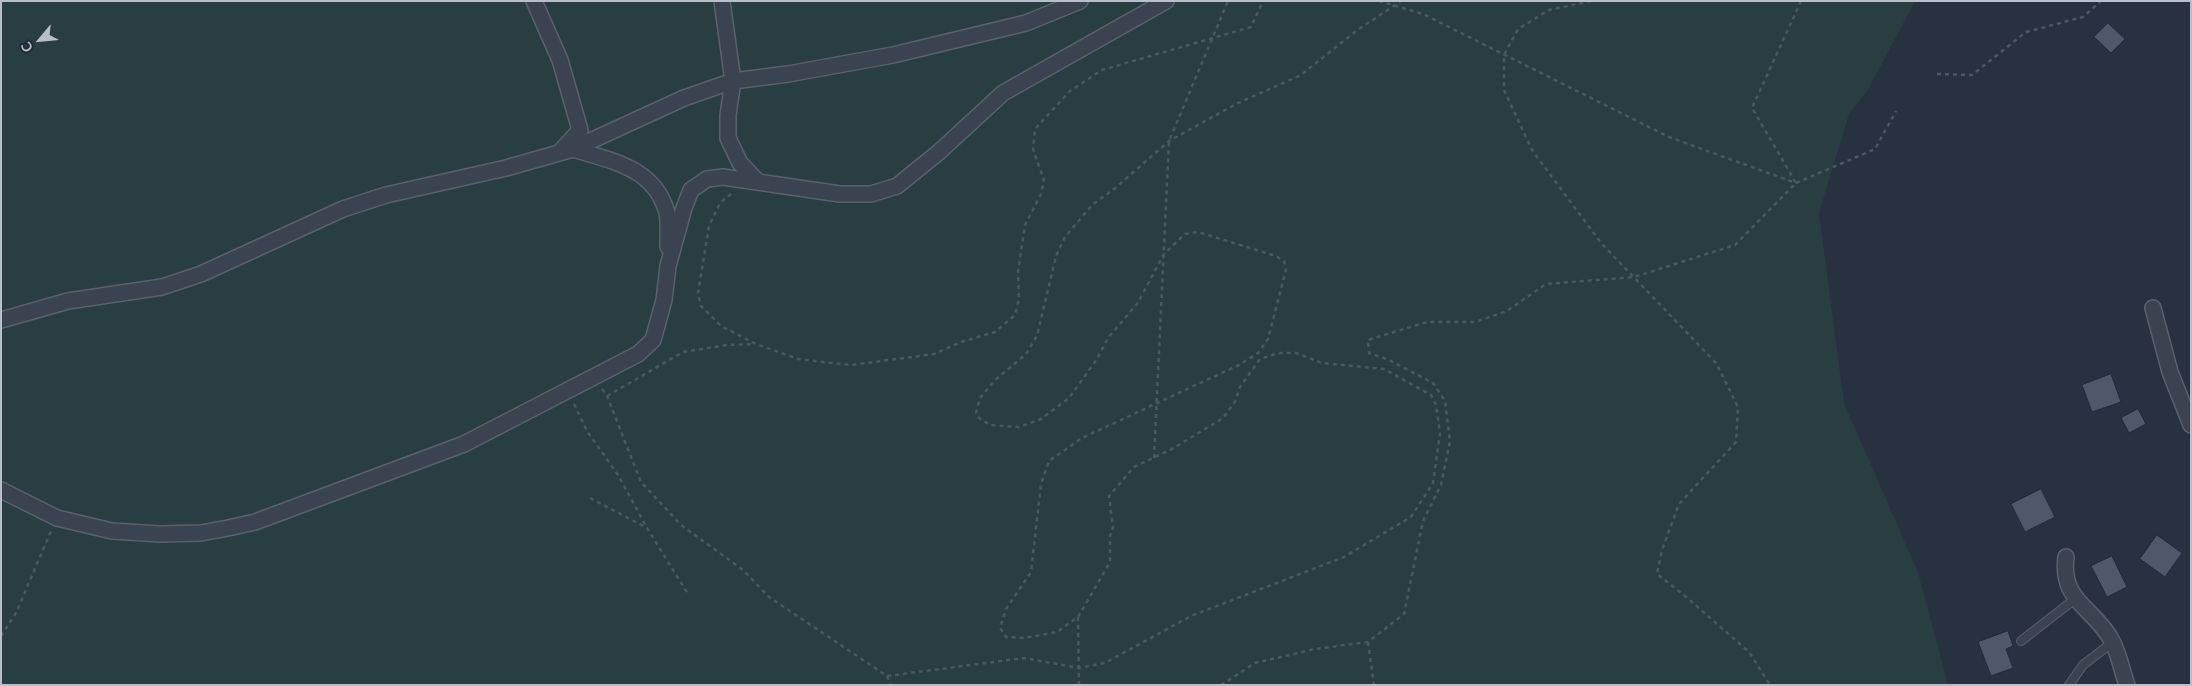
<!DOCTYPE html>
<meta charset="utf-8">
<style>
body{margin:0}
#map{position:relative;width:2192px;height:686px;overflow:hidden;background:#273140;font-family:Mulish,sans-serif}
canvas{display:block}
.frame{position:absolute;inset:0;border:2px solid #b8bfca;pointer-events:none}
.north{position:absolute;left:15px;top:15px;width:50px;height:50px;-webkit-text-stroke:4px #202835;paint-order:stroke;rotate:242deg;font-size:14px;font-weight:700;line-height:20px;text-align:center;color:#b8bfca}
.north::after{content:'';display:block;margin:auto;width:18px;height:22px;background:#b8bfca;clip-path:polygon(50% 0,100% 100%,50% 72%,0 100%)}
</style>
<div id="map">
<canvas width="2192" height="686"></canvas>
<div class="frame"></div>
<div class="north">С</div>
</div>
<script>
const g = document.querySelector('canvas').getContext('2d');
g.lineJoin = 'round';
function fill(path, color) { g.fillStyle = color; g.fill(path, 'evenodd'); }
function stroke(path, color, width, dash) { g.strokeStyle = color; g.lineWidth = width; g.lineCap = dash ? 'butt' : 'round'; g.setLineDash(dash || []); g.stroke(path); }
fill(new Path2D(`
 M1,1H1915L1868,90L1849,114L1819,213L1844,403L1918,572L1948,685H1Z`), '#293e41');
const building = new Path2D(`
 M2108,23L2125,39L2111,53L2094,37Z
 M2111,374L2121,402L2092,412L2082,385Z
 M2138,409L2146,424L2129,433L2121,418Z
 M2041,489L2055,517L2025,532L2011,504Z
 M2157,535L2182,553L2165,577L2140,559Z
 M2112,556L2127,587L2107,597L2091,566Z
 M2008,631L2013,646L2006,649L2013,668L1991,676L1978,642Z`);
fill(building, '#4e5869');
stroke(building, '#222a37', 1);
const lane = new Path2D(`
 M2021,641L2075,599
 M2069,685L2083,665L2113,642`);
const street = new Path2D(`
 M534,1L560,60L580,130L561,151
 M722,1L733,81L728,115V138L740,163L757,181
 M573,149C611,161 655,167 667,213C669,223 668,236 668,247
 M2153,308L2170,372L2191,425
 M1,320L68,301L162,287L201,274L343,209L386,195L506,168L573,149L684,98L733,81L788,74L893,55L1026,23L1080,1
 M1,490L57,518L112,531L160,534L201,533L228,528L255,522L464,444L638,354L653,340L664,300L668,266L684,208L691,190L707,179L723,177L840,194H871L897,186L939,152L1003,93L1166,1
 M2066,557C2060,602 2095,608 2112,641C2119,654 2122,671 2127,685`);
stroke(lane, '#59616d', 10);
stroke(street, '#59616d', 18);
stroke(new Path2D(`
 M1379,1L1423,14L1669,137L1796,183L1875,149L1896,111
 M1591,1L1549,10L1518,29L1504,55V90L1532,150L1601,243L1716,363L1738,407L1736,442L1679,504L1662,550L1657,574L1685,596L1749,652L1770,685
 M1937,74L1972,75L2026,32L2083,17L2101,1
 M731,194L720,203L709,226L698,293L701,306L721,326L756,344L798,359L822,362L851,365L934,354L961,342L995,332L1015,315L1019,299L1018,272L1025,225L1041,194L1044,180L1033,149L1035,129L1070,91L1102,70L1251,27L1263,1
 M602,389L607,396L641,482L681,525L743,570L769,597L887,676L1024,658L1079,668L1105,663L1191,616L1344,557L1411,517L1433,483L1440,433L1436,405L1431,395L1384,369L1322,363L1296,353H1279L1260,359L1240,387L1235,402L1223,418L1172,449L1134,467L1109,496L1113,527L1110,536V562L1078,617L1057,632L1024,638L1006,637L1000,628L1006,609L1031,572L1041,484L1049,461L1082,438L1239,365L1258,353L1268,339L1286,270L1284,261L1276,256L1198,232L1185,234L1164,254L1137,304L1108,338L1097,359L1069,398L1041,419L1019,427L990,425L979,418L976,413L980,398L994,381L1026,354L1037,336L1056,256L1065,237L1092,205L1114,189L1169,141L1236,104L1301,75L1356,31L1401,1
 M607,396L683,352L727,345L755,344
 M574,404L587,431L618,475L647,528
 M1154,458L1169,141L1228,1
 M590,498L647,528L688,594
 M1078,617L1079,685
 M1,636L16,613L51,531
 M1368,642L1374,685
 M887,676L891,685
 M1221,685L1255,663L1315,649L1368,642L1404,614L1423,521L1441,485L1450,441L1445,401L1433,383L1389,360L1369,353L1368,340L1427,322H1475L1507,311L1546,284L1634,277L1735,245L1796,183L1752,108L1801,1`), '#485a5e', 2.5, [4, 4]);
stroke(lane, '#3b4350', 8);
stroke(street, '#3b4350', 15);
</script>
